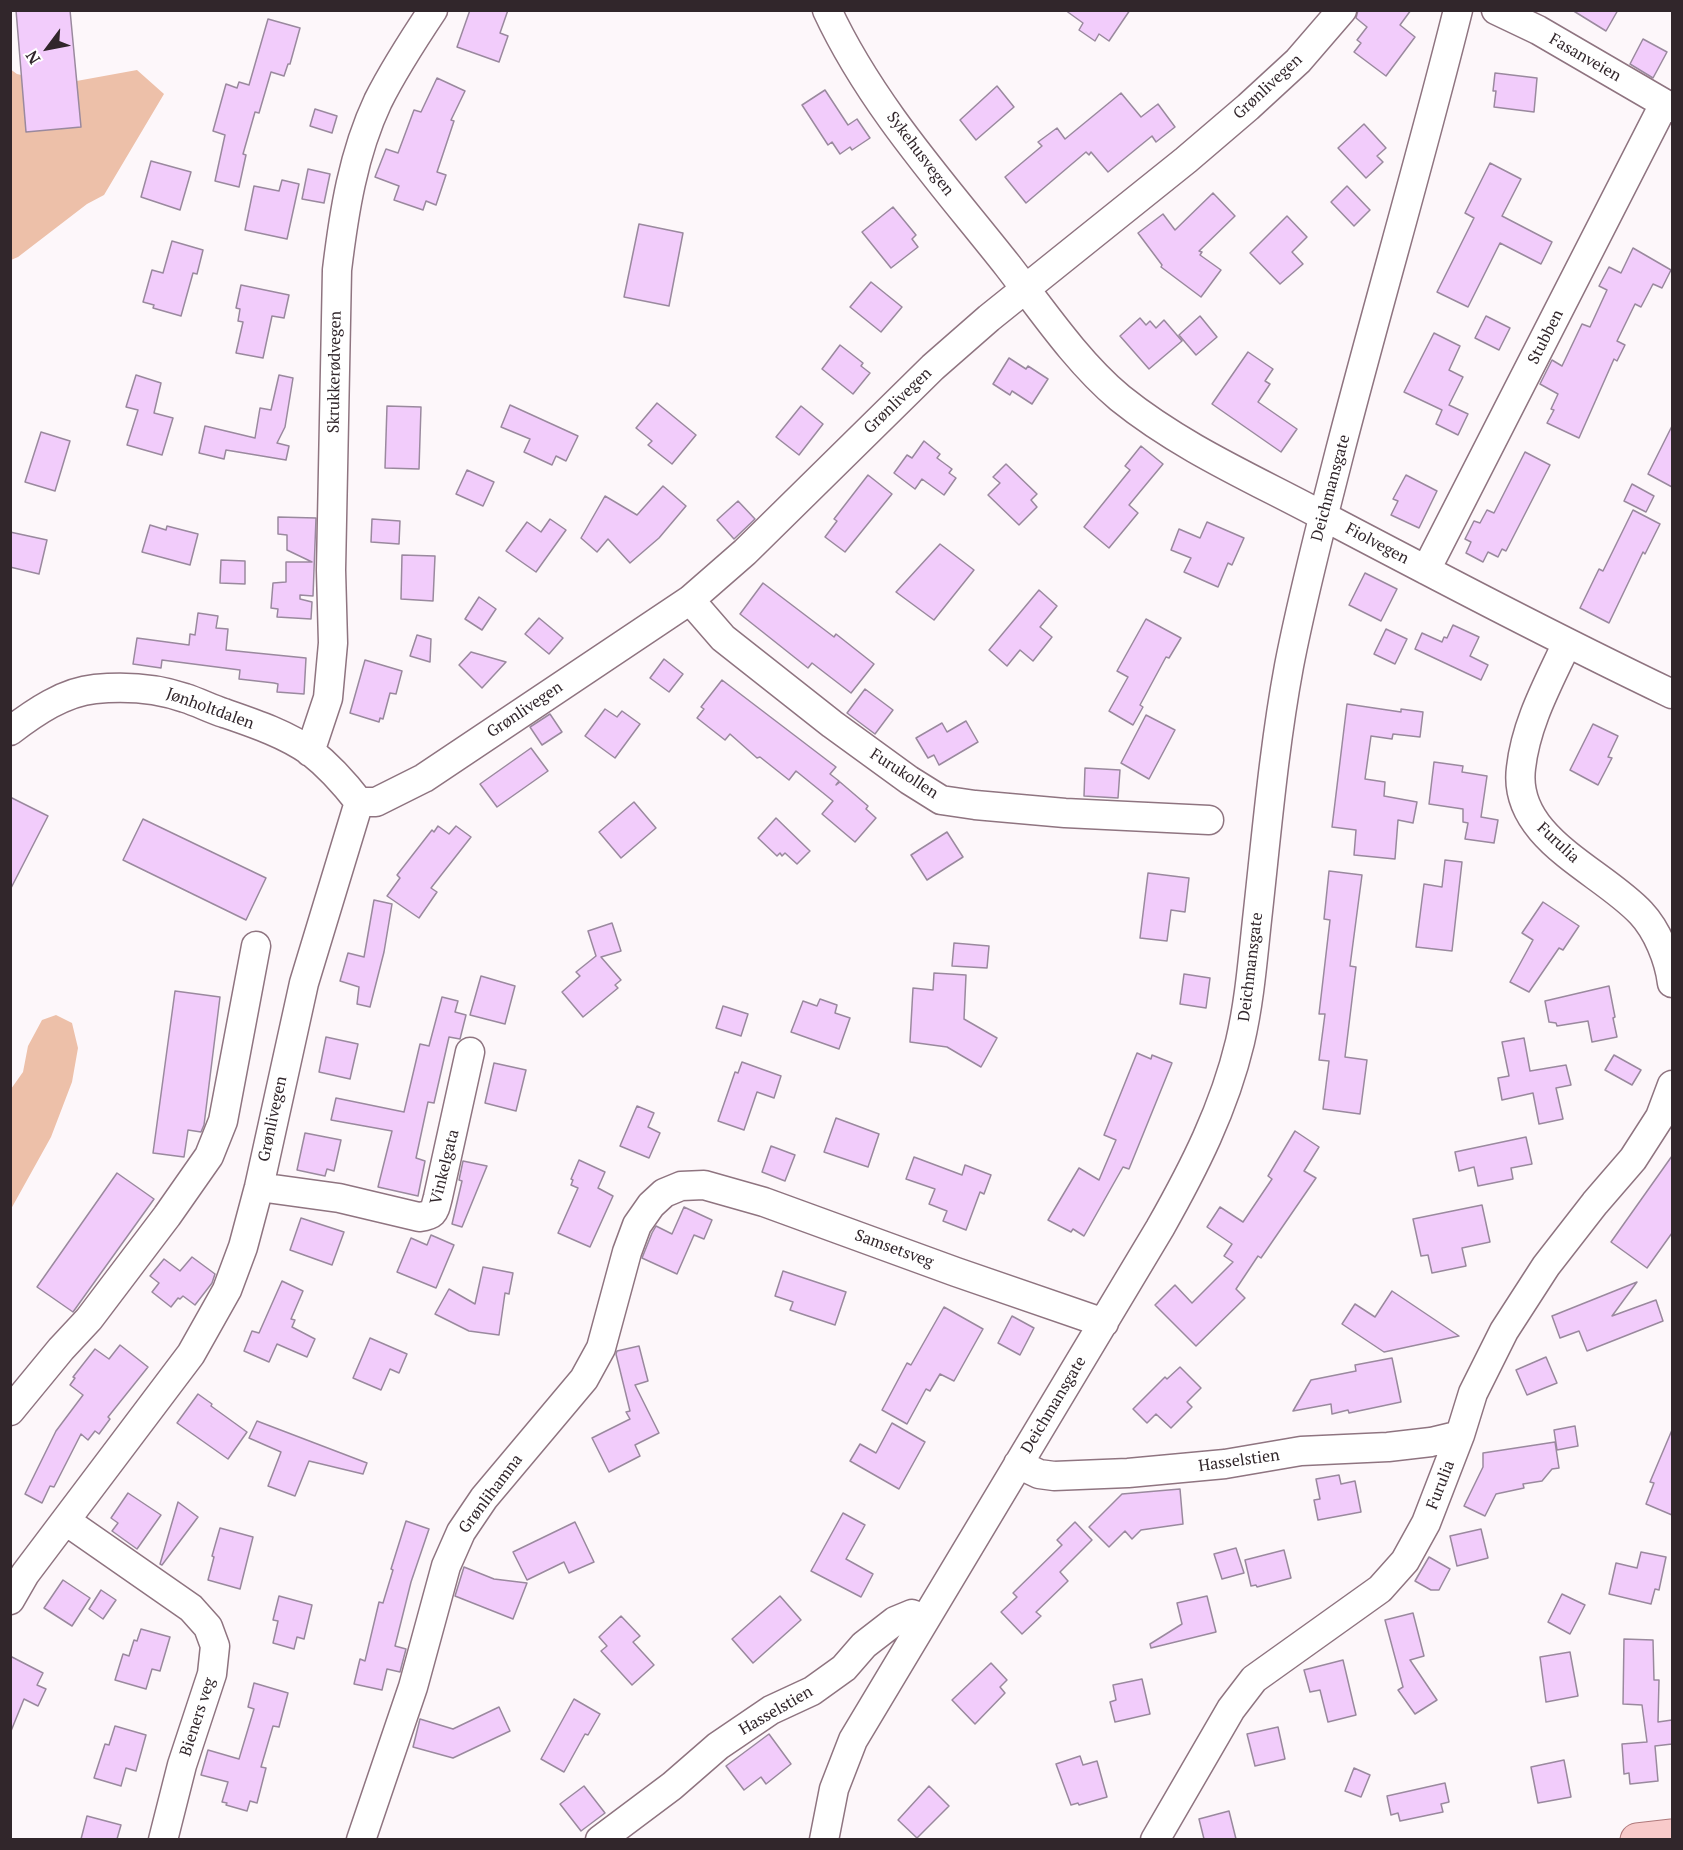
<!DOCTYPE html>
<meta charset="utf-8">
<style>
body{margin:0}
#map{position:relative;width:1683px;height:1850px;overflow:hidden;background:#fdf7fa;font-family:"PT Serif",serif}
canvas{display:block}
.frame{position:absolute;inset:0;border:12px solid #31262b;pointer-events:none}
.north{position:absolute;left:18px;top:18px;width:60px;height:60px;-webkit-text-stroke:4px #fff;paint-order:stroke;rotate:238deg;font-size:16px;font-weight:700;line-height:24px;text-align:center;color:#31262b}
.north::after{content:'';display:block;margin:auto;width:21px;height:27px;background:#31262b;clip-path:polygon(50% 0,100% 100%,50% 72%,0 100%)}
</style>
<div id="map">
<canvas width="1683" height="1850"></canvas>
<div class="frame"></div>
<div class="north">N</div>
</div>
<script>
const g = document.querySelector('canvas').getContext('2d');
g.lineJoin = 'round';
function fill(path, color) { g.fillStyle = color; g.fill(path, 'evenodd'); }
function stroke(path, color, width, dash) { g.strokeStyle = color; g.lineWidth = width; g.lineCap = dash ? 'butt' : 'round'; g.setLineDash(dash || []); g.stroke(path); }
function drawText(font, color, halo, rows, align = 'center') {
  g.font = font + ' "PT Serif",serif'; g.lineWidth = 6; g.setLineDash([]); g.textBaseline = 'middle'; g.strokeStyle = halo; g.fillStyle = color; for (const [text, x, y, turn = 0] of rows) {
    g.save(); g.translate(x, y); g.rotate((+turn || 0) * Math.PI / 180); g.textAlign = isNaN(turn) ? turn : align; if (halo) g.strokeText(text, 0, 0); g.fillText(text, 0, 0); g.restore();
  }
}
fill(new Path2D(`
 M10,69L17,74L60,84L137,70L164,94L104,195L87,204L18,257L11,260Z
 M56,1015L72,1023L78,1048L72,1082L51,1137L11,1209V1089L23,1072L28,1046L42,1020Z`), '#edc0a9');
const building = new Path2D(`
 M16,10H70L81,127L26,132Z
 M470,10H508L500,33L508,36L499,62L457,47Z
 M1065,10H1130L1109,41L1099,34L1095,41L1079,30L1083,23Z
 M1358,10H1411L1400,25L1415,37L1386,76L1354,52L1361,43L1357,40L1367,27L1356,18Z
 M1572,10H1618L1606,31Z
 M268,19L300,28L290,64H288L284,76L271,72L259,113L255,112L243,154L246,155L239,187L215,181L225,135L213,131L226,84L237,88L239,82L249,85Z
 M1643,39L1667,52L1653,78L1630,64Z
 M1495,73L1537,78L1534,112L1494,107L1496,91H1493Z
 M437,78L465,91L451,120L454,121L437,172L446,175L436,205L426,201L423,210L394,200L399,186L375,177L386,149L398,153L414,110L421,112Z
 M997,86L1014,107L976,140L960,120Z
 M825,90L848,125L857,119L870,138L852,150L850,147L840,154L832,142L828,145L802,105Z
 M1121,93L1141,117L1158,104L1175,127L1156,142L1152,136L1108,172L1091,152L1089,155L1086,152L1026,203L1005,177L1042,146L1038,142L1057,128L1065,139Z
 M315,109L337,116L332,133L310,126Z
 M1364,124L1386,148L1377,156L1383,162L1366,178L1338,148Z
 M151,161L191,172L180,210L141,197Z
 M1490,163L1521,179L1502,216L1552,242L1541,264L1500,243L1468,307L1437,292L1474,218L1465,213Z
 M308,169L330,174L324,203L302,199Z
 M282,180L299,184L287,239L245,230L254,186L279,191Z
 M1347,186L1370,210L1354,226L1331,202Z
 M1213,193L1235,216L1199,251L1202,252L1200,255L1221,270L1201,297L1161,267L1162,265L1138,233L1163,214L1175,230Z
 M893,207L916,235L912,239L918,247L891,268L862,232Z
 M1287,216L1307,237L1292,252L1303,264L1280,284L1250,253Z
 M639,224L683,233L669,306L624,297Z
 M172,241L203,250L197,274L193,273L181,316L153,308L154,305L143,302L152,270L163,273Z
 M1633,248L1671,270L1662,288L1653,284L1641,307L1635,304L1617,341L1625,345L1617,361L1614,359L1579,438L1547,423L1554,410L1551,409L1558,394L1540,384L1552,360L1562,366L1582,324L1590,327L1607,290L1599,286L1609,267L1621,273Z
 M871,282L902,307L881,332L850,307Z
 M241,285L289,295L284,318L272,316L263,358L236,353L243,322L238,321L240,309L236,308Z
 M1200,316L1217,337L1196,355L1179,335Z
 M1486,316L1510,328L1499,350L1475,338Z
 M1140,318L1146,325L1150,321L1156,328L1164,320L1182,341L1149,369L1120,336Z
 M1434,333L1460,346L1449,370L1463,377L1449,405L1468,414L1458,435L1436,424L1442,410L1404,392Z
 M840,345L863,363L861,366L870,373L853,394L822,369Z
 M1248,352L1273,369L1265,381L1270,384L1258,402L1297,429L1281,452L1212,404Z
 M1009,358L1026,369L1028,366L1048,379L1032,404L1012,391L1010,395L993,384Z
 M136,375L161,383L154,413L173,418L162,455L127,445L138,410L126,407Z
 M279,375L293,378L285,427L277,443L289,446L286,460L226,450L224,459L199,453L205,426L255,438L260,408L271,410Z
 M657,403L696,435L672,464L648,445L652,441L636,428Z
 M510,405L578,436L566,461L556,456L552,465L524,452L530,439L501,427Z
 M387,406L421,407L419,469L385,468Z
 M801,406L823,424L799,455L776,437Z
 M1672,426V487L1648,474Z
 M41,432L70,441L55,491L25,482Z
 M924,441L940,454L937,458L952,469L949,473L956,478L944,495L922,479L915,489L894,473L907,455L912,458Z
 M1141,446L1163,464L1129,505L1138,513L1109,548L1084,527L1130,470L1125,466Z
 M1525,452L1550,465L1506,551L1502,549L1498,557L1488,552L1483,562L1466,553L1471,542L1465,539L1474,521L1480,523L1487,510L1494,513Z
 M1006,464L1037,494L1031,500L1037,507L1019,525L988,495L1000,483L993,477Z
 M467,470L494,482L483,506L456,494Z
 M868,475L892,494L845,552L825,537L837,521L834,519Z
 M1406,475L1437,491L1419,528L1391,515L1398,501L1393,499Z
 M1632,484L1654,496L1646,512L1624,501Z
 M663,486L686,506L659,538L630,563L608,539L597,552L581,538L605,496L637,515Z
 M738,501L755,519L734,539L717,520Z
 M1633,510L1660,524L1645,554L1643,552L1609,623L1580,608L1599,569L1603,571Z
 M278,517L316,518L313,596L300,595V599L312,602L311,619L277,617L278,609L271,608L273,583L286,582V562H312L287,550V535L278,534Z
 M372,519L400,521L399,544L371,542Z
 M550,519L566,530L536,572L506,551L527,522L541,532Z
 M1207,522L1244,538L1232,565L1228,563L1218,587L1184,572L1191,558L1171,550L1179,529L1200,538Z
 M150,525L166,530L167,526L198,534L190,565L142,552Z
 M10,532L47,540L39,574L10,567Z
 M940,544L974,570L934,620L896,592Z
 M402,555L435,556L433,601L401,599Z
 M221,560L245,561V584L220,583Z
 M1365,573L1397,589L1381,621L1349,605Z
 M763,583L834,637L836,634L874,664L851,693L812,663L808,668L740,614Z
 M1039,590L1057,606L1040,627L1052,637L1033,661L1020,650L1007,666L989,650Z
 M479,597L496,609L482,630L465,619Z
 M198,613L218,616L216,628L228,629L226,650L306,658L304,694L277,692L278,684L274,683L239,679L240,670L162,660L161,668L133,664L137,638L189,645L190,634L195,635Z
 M539,618L563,638L549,654L525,634Z
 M1146,619L1181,638L1169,658L1166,657L1140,705L1143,707L1133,725L1109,711L1128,677L1117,671Z
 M1453,625L1479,637L1470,656L1488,665L1481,680L1415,649L1422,633L1442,642L1444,637L1447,638Z
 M1386,629L1407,639L1395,664L1374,654Z
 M417,635L431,639L430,662L410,656Z
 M471,652L506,662L482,688L459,665Z
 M664,659L683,674L669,692L650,678Z
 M365,660L402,671L396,694L390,693L383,719L380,718L379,722L350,713Z
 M722,680L836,767L830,774L839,781L836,785L840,782L868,806L866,809L876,818L855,842L822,814L833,801L796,771L789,780L760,757L757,758L730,734L725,740L697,718L704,709L701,707Z
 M865,689L893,710L875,734L847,713Z
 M1347,704L1401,712V709L1423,712L1420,737L1393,734L1392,739L1371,736L1365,779L1385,782L1384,796L1417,802L1413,823L1398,820L1395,859L1354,855L1356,830L1332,827Z
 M605,709L617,717L622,711L640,724L615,758L585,736Z
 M550,714L562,732L542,745L530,727Z
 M1146,715L1175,730L1149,779L1121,763Z
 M966,721L978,742L939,765L934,755L928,758L916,738L942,723L947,732Z
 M1593,724L1618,736L1608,757L1612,758L1598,785L1570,770Z
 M531,748L548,771L497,807L480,784Z
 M1434,762L1463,766L1462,772L1487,776L1481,817L1498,820L1494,843L1465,839L1468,823L1463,822V809L1429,804Z
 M1085,768L1120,770L1118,798L1084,796Z
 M10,797L48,816L10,890Z
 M634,802L656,828L621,858L599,832Z
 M776,818L810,851L797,864L785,853L782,856L780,853L777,856L758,838Z
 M143,819L266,878L246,920L123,860Z
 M438,826L449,834L456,826L471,837L431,888L437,892L419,918L387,896L400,878L397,875L432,830L434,832Z
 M947,832L963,857L927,880L911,855Z
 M1445,860L1462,862L1452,951L1416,947L1424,884L1442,887Z
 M1329,871L1362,875L1350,966L1356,967L1345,1057L1367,1060L1360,1114L1323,1109L1329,1061L1319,1060L1325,1014H1319L1330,920L1324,919Z
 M1148,873L1189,878L1185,912L1171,910L1167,941L1140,938Z
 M374,900L392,904L384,952L370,1007L357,1004L359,987L340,981L348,953L364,957Z
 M1543,902L1579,926L1563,950L1559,948L1529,992L1510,982L1533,940L1522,933Z
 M612,923L621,951L601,957L621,980L615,985L618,988L583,1017L562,992L580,976L576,972L596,956L588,931Z
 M954,943L989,946L987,968L952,966Z
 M934,973L966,975L964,1019L997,1038L981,1067L947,1047L910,1042L913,988L933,990Z
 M1184,974L1210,978L1206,1008L1180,1004Z
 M481,976L515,986L505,1024L470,1015Z
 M1609,986L1615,1017L1613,1018L1617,1037L1592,1042L1588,1021L1557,1026L1556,1023L1549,1022L1545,1001Z
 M175,991L220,997L204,1125L201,1132L188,1130L184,1157L153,1153Z
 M442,997L458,1001L455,1012L466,1015L460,1039L449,1037L434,1103L428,1102L416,1158L425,1161L418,1196L378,1187L392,1131L331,1120L336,1098L404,1112L420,1044L429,1046Z
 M820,999L837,1005L835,1013L850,1018L839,1049L791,1032L803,1001L817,1006Z
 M723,1006L748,1014L741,1036L716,1028Z
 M326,1037L358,1044L350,1079L319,1072Z
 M1524,1038L1530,1071L1566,1065L1571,1085L1556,1088L1563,1119L1539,1124L1533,1093L1502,1100L1498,1078L1509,1076L1502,1042Z
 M1137,1053L1151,1059L1152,1055L1172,1063L1129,1169L1123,1167L1084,1236L1073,1229L1071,1232L1048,1220L1079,1168L1099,1180L1116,1140L1104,1135Z
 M1614,1055L1641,1070L1632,1085L1605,1070Z
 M742,1062L781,1076L774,1098L757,1092L744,1130L718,1121L735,1072L738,1073Z
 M494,1063L526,1070L516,1111L485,1103Z
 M637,1106L654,1113L648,1127L660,1133L649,1158L620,1146Z
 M836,1118L879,1134L868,1167L824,1152Z
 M1295,1131L1319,1147L1304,1171L1316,1178L1261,1258L1258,1256L1236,1289L1245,1298L1196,1346L1155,1305L1175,1285L1192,1303L1233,1262L1224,1256L1232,1244L1207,1227L1220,1207L1243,1222L1272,1179L1268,1176Z
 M305,1133L341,1140L334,1171L327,1169L325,1176L297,1170Z
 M1526,1137L1532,1164L1511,1168L1513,1179L1478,1186L1474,1167L1459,1171L1455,1152Z
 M771,1146L795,1155L785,1181L762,1172Z
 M1672,1156V1233L1647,1268L1611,1242Z
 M914,1157L962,1175L965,1165L991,1175L984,1194L980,1192L966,1230L943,1221L947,1211L929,1204L935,1189L906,1179Z
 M579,1160L605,1172L598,1188L613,1196L590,1247L558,1233L578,1188L571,1185L573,1180L571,1179Z
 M463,1161L487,1166L462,1227L452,1224L462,1181L459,1180Z
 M117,1173L154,1199L73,1312L37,1287Z
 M1482,1205L1490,1242L1462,1248L1466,1266L1432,1273L1428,1255L1421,1256L1413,1219Z
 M684,1207L712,1220L704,1239L694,1235L677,1274L642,1258L652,1233L656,1226L672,1234Z
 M301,1218L344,1232L332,1265L290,1250Z
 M431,1235L454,1245L436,1288L397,1272L411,1238L427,1245Z
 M192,1257L215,1274L212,1283L195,1305L183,1296L180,1299L178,1298L171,1307L152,1292L159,1283L150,1276L164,1259L180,1271Z
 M483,1267L513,1273L509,1294L505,1293L499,1335L469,1331L435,1314L449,1289L475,1304Z
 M783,1271L846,1292L835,1325L790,1310L793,1302L775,1296Z
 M282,1281L303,1291L291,1319L295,1320L292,1327L315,1339L307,1357L277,1344L269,1362L244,1351L252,1331L259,1333Z
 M1637,1282L1612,1316L1656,1300L1663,1321L1587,1351L1579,1331L1560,1338L1552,1316Z
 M1392,1291L1459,1336L1384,1352L1342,1324L1355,1304L1375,1317Z
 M944,1307L983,1329L954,1381L940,1374L930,1391L926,1389L907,1424L882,1410L907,1363L911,1365Z
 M1012,1316L1034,1328L1020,1355L998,1343Z
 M370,1338L407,1354L399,1373L390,1369L381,1390L353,1378Z
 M120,1345L148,1367L108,1417L110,1419L99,1434L95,1431L88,1440L81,1434L54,1487L50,1486L42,1503L25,1494L56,1431L83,1395L70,1385L75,1378L73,1377L95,1349L109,1359Z
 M639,1346L648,1381L635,1385L659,1433L635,1445L640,1456L609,1472L592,1438L630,1419L626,1412L630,1411L616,1354L617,1351Z
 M1546,1357L1557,1383L1527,1395L1516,1370Z
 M1392,1358L1401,1402L1349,1413L1348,1410L1332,1414L1331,1404L1293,1411L1311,1380L1356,1371L1355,1365Z
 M1180,1367L1201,1388L1187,1402L1192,1407L1171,1428L1156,1414L1147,1423L1133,1409L1165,1377L1167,1379Z
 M198,1394L212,1404L211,1406L247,1432L228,1459L177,1423Z
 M257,1421L367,1463L363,1474L309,1461L295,1496L268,1486L281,1452L249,1438Z
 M892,1423L925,1442L899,1489L850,1461L860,1444L876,1453Z
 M1575,1426L1578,1446L1557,1450L1554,1430Z
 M1672,1430V1515L1646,1504L1654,1483L1650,1482Z
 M1555,1442L1559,1468L1552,1469L1542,1481L1523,1484L1524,1488L1496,1494L1485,1516L1464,1506L1483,1467V1453Z
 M1339,1475L1341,1484L1355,1481L1361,1512L1318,1520L1314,1500L1320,1499L1316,1479Z
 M1180,1489L1183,1524L1141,1530L1132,1539L1125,1531L1109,1547L1089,1527L1122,1494Z
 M128,1493L161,1515L137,1549L112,1531L118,1523L111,1518Z
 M178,1502L198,1517L162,1565L160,1564Z
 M843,1513L865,1525L846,1559L873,1574L861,1597L811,1571Z
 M406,1521L429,1529L411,1582L395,1646L406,1649L400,1672L387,1669L382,1690L354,1684L360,1659L365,1661L379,1602L383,1603L393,1570L391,1569Z
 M575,1522L594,1562L569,1573L564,1562L527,1580L513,1552Z
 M1075,1522L1092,1540L1060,1572L1068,1581L1036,1612L1041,1616L1022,1634L1001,1612L1017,1597L1013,1593L1062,1545L1057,1540Z
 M220,1528L253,1537L240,1589L208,1580L214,1557L212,1556Z
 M1481,1529L1488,1558L1457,1566L1450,1536Z
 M1236,1548L1244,1573L1222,1579L1214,1554Z
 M1284,1550L1291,1578L1257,1587L1256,1585L1251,1586L1245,1560Z
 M1641,1552L1666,1557L1659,1590L1655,1589L1651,1604L1609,1594L1616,1563L1637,1568Z
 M1429,1557L1450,1569L1439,1590H1431L1415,1581Z
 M464,1567L494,1579L527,1583L513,1619L455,1596Z
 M63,1580L90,1598L72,1626L44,1608Z
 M101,1590L116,1600L103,1619L89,1609Z
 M1562,1594L1585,1605L1570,1634L1548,1622Z
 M279,1596L312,1605L304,1639L297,1637L294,1649L273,1643L278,1621L273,1620Z
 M780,1596L801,1620L753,1663L732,1639Z
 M1207,1596L1216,1632L1151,1648L1150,1644L1182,1624L1177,1603Z
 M1413,1613L1424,1656L1410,1660L1437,1700L1415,1714L1398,1690L1403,1687L1385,1620Z
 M621,1616L640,1636L633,1642L654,1665L632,1685L601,1651L607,1646L599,1637Z
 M141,1629L170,1637L160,1671L152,1669L146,1689L115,1680L123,1654L129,1656L134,1640L137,1641Z
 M1624,1639L1653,1640L1654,1680H1659L1658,1722L1672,1720V1744L1655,1746L1658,1781L1630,1784L1629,1773L1624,1774L1622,1744L1647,1742L1642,1705L1623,1704Z
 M1570,1652L1578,1696L1546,1702L1540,1657Z
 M10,1656L43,1673L37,1685L46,1689L38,1706L24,1699L11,1731Z
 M1343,1660L1356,1715L1328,1722L1320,1690L1310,1692L1304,1670Z
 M991,1663L1007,1680L1000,1687L1005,1693L975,1724L952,1700Z
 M1142,1679L1150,1714L1115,1722L1110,1702L1116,1700L1113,1685Z
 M254,1683L288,1693L279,1727L273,1726L261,1767L266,1768L257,1803L250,1801L247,1811L226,1805L227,1803L222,1802L228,1782L201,1775L208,1750L239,1759L254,1709L248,1707Z
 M574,1699L600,1714L588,1735L585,1734L564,1772L541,1759Z
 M499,1707L510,1731L453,1758L413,1747L420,1719L453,1729Z
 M115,1726L146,1735L136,1771L126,1768L121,1786L94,1778L105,1744L109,1745Z
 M1278,1727L1285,1759L1255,1766L1247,1734Z
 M769,1734L791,1764L766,1784L761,1777L744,1790L726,1766Z
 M1080,1756L1083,1765L1097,1761L1107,1797L1079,1805L1078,1803L1071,1805L1056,1764Z
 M1564,1760L1571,1797L1538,1803L1531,1767Z
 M1354,1768L1370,1775L1361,1797L1345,1791Z
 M1445,1783L1449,1802L1441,1804L1443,1812L1400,1821L1398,1813L1391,1815L1387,1796Z
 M584,1786L605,1813L581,1831L560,1804Z
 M929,1786L949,1806L917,1838L898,1820Z
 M1229,1811L1236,1839H1204L1199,1819Z
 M87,1816L121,1825L117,1839H81Z`);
fill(building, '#f2ccfb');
stroke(building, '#9a899e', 1.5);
const minor = new Path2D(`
 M827,10C871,105 944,185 1008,266C1042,310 1077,362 1120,398C1182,448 1254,479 1323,516C1439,577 1555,638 1672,694
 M1496,10L1538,30L1672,108
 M1426,570L1664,104
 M690,600L723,638L832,724L909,780L941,800L975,805L1065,813L1209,820
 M1567,643C1548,684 1526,723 1521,768C1512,838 1601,870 1641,913C1657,930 1669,959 1672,983
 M10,731C35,712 64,692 95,689C126,686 156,688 185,698C198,702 211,709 224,713C253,723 286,734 311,752C329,766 345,784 359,802
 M310,752L328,698L333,643L331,570L337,270C344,212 353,154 378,101C394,69 413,40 433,10
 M359,802H376L424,778L690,600L745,552L933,367L989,318L1186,160L1248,107L1298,61L1342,10
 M259,1187L339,1198L419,1217C435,1215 434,1212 438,1197L470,1052
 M10,1411L61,1349L89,1319L167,1216L209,1156L223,1121L256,946
 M1018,1464L1039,1474L1054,1476L1128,1473L1225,1464L1301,1451L1388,1447L1431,1442L1460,1435
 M66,1521L191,1608L208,1627L215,1646L212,1674L182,1765L163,1840
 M10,1600L25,1574L191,1354L227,1290L243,1247L259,1187L304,983L359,802
 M361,1840L413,1687L446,1566L461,1532L484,1498L584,1379L601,1348L627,1252L637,1225L651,1205L664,1193L681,1186L704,1185L764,1202L956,1272L1104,1323
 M600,1840L672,1786L718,1746L771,1710L812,1691L844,1668L864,1645L895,1621L912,1614L924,1620
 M824,1840L834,1789L853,1740L1160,1228C1194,1168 1224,1109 1240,1042C1250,999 1253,955 1258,911C1267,829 1274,747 1289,666C1303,593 1322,522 1340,451C1378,304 1421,158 1458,10
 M1155,1840L1231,1709L1254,1679L1380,1589L1405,1561L1426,1523L1460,1435L1473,1393L1504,1331L1546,1266L1595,1203L1633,1159L1660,1117L1672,1085`);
const major = new Path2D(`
 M1637,1840L1672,1836`);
stroke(minor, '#8f7480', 31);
stroke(major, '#af797b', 35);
stroke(minor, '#fff', 28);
stroke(major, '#f8caca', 33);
drawText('16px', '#31262b', '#fff', [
 ["Fasanveien",1585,58,30],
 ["Grønlivegen",1268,87,-43],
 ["Sykehusvegen",920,154,53],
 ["Stubben",1546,337,-63],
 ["Skrukkerødvegen",335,372,-89],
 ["Grønlivegen",898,401,-44],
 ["Deichmansgate",1331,488,-75],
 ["Fiolvegen",1377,544,28],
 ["Jønholtdalen",210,709,20],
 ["Grønlivegen",525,710,-34],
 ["Furukollen",904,774,33],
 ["Furulia",1558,843,43],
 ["Deichmansgate",1251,967,-83],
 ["Grønlivegen",273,1119,-78],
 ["Vinkelgata",445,1167,-76],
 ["Samsetsveg",894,1249,20],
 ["Deichmansgate",1054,1405,-59],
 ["Hasselstien",1239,1461,-8],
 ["Furulia",1441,1485,-69],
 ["Grønlihamna",491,1494,-53],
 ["Hasselstien",776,1711,-30],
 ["Bieners veg",198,1717,-72]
]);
</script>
